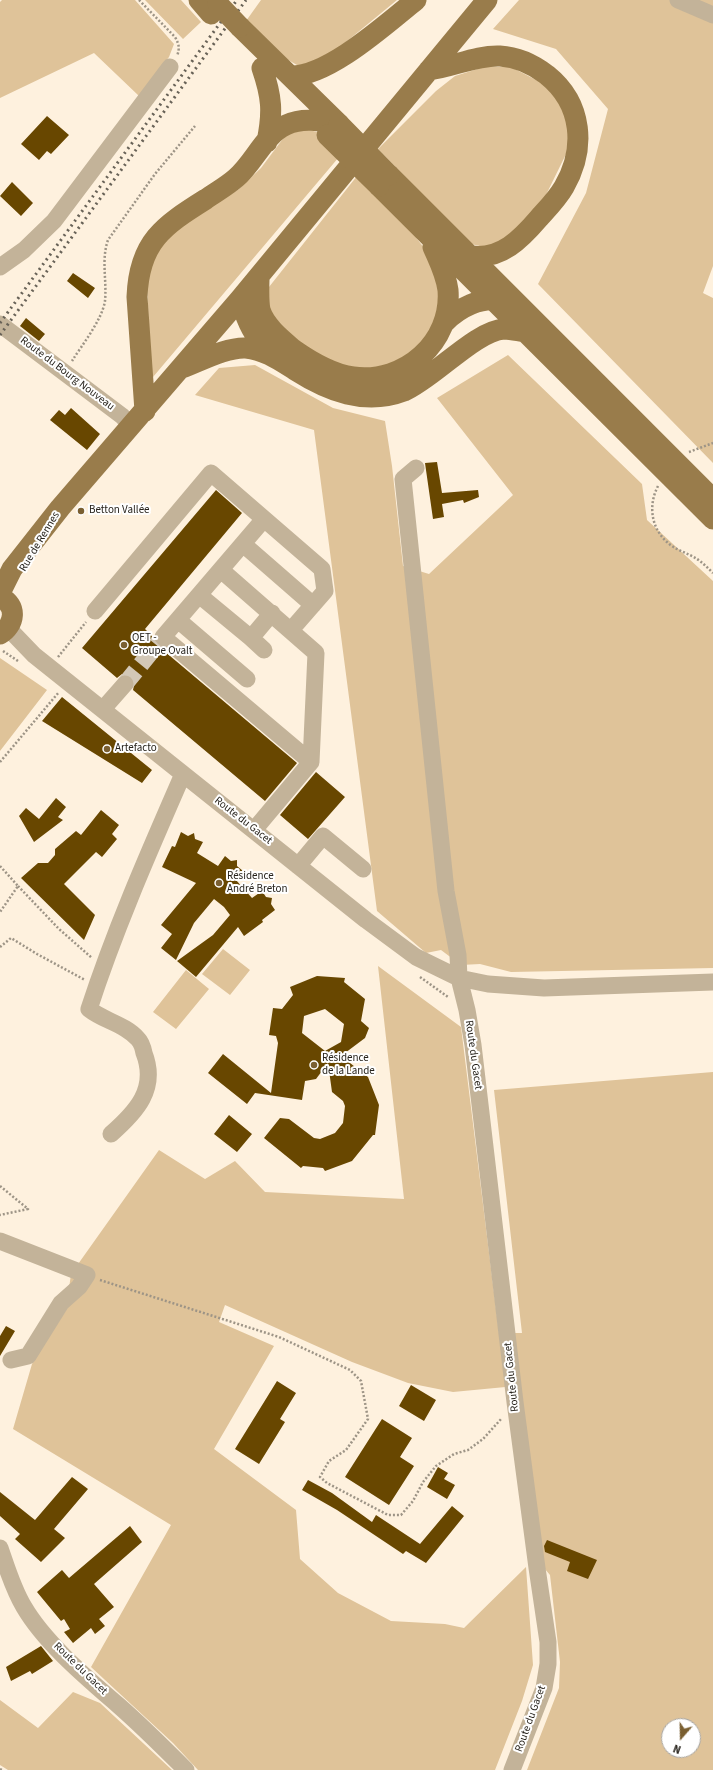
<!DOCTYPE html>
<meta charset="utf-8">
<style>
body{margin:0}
#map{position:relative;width:713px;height:1770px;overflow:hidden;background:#fef1de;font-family:"Source Sans 3",sans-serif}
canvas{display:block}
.north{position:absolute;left:661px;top:1718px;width:40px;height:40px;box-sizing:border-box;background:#fff;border:1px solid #a9a7a4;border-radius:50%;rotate:200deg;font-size:11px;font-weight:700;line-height:16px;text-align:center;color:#27231c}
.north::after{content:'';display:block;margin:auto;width:14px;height:18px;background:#7a5f31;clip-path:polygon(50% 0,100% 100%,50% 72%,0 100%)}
</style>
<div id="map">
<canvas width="713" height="1770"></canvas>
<div class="north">N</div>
</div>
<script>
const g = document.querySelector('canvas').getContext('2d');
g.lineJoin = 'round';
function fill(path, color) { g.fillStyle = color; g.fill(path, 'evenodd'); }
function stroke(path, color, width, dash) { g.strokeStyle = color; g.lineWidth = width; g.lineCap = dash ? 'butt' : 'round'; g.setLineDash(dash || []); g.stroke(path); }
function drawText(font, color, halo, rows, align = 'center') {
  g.font = font + ' "Source Sans 3",sans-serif'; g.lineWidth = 4; g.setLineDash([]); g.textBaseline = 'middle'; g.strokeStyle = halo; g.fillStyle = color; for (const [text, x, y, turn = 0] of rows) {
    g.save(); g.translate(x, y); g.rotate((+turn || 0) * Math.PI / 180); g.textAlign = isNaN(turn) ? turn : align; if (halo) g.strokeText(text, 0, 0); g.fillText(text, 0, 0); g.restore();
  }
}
fill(new Path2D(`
 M2,0H135L174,44L169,57L139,96L94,53L0,98V2Z
 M145,0H181L201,22L183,39Z
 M261,0H397L335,51L310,66L297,65L283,57L246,21Z
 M519,0H713V266L703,293L713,298V463L538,284L586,193L608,109L556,49L493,29Z
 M484,67H511L540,82L560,100L569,124L568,150L545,197L517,230L497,245L484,247L471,244L378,149L436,91L455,76Z
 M305,129L317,132L339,157L153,377L150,373L147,271L161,245L178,228L239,189L261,168L288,132Z
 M357,176L406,224L427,252L439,276V306L432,330L415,353L391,368L361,372L333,363L299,344L266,308L269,287Z
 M508,355L642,484L647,520L713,581V968L511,972L480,964L461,965L441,950L426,953L377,911L314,430L195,395L219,368L255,365L333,408L385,421L392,466L403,566L429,574L513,495L437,398Z
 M0,658L47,690L0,751Z
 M223,949L250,970L230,995L202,974Z
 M378,966L461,1027L499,1333H522L494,1090L713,1072V1770H527L559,1688L560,1662L550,1575L539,1562L516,1386L453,1392L408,1383L352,1362L225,1305L219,1322L274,1346L214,1449L296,1510L300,1559L338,1593L391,1621L445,1624L464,1628L526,1567L533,1665L522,1701L495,1770H198L173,1743L91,1667L171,1525L13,1429L32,1364L66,1310L71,1274L159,1150L205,1179L235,1161L265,1192L404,1199ZM669,1726H693V1750H669Z
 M186,970L209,989L176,1029L153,1012Z
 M73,1692L100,1703L172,1770H8L0,1765V1700L38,1728Z`), '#dfc399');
fill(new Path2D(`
 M47,116L69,135L51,154L47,151L39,160L21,144Z
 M12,182L33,203L21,216L0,196Z
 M73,273L95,288L88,298L67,281Z
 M26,318L45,334L39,341L20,326Z
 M71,408L100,434L87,450L50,420L59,410L65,415Z
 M437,462L442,493L478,490L479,497L464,503L463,500L442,504L444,517L433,519L425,463Z
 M216,490L242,513L145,629L153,637L157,645L297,763L265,801L133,690L135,681L131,676L122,674L117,678L82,648Z
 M62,697L152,770L142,783L42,721Z
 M316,772L345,797L308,839L280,815Z
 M56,798L66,807L58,817L63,820L34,842L19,816L26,808L39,819Z
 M101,810L119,825L112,834L117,839L102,857L96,852L64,884L95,915L84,940L21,878L38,863H48L55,855V849L76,831L81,835Z
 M181,832L188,836L194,833L195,839L203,842L197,853L218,866L225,856L231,861L237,860V866L243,871L236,880L252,898L262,891L266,897L272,898L271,904L275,910L262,920L263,922L244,936L238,927L196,977L177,961L213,935L230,915L224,907L214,899L194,923L176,960L161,948L172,934L161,925L196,883L162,867L172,846L175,847Z
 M317,976L345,978L344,982L365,999L361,1021L369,1028L365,1038L341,1056L368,1077L379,1105L375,1135H373L352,1161L325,1171L323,1168L303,1166L301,1168L264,1138L280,1118L289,1119L314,1138L320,1139L335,1133L343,1123L345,1106L343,1101L332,1092L328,1063L316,1079L305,1081L302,1100L255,1093L247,1104L208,1073L223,1054L271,1093L278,1043L276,1036L269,1035L273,1008L282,1009L293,995L290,987ZM325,1009L344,1024L341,1042L325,1051L302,1033L304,1016Z
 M229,1115L252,1134L237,1152L214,1134Z
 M6,1326L15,1331L0,1356V1336Z
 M277,1381L296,1393L280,1419L285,1422L259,1464L235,1449Z
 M411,1385L436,1400L424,1421L399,1406Z
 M382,1419L412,1438L400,1457L414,1466L389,1505L345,1477Z
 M438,1467L448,1473L444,1479L455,1485L447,1499L427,1487Z
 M72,1477L88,1489L54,1529L65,1538L41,1562L15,1539L20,1534L0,1516V1492L35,1520Z
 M308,1480L332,1493L372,1522L376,1515L420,1544L452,1506L464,1516L426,1563L406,1551L403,1554L337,1510L302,1490Z
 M130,1526L142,1542L94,1584L114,1607L99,1619L105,1626L95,1634L91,1628L73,1643L64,1632L70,1629L64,1619L61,1621L37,1592L62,1570L69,1578Z
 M547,1540L597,1560L588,1579L567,1571L570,1562L545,1552L544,1546Z
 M41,1646L53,1661L32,1674L30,1671L11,1681L6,1667Z`), '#684700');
stroke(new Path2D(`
 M125,684L159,642`), '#d3c8b7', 17, [17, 8]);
stroke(new Path2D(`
 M139,0L175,37C179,44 180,48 177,56
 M72,361C82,345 102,320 105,301C107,280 101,260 108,240L155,174L195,126
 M689,452L713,443
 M658,486C648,505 651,528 667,542C675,550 688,553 697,559C703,563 708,568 713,573
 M3,651L18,661
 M58,657L86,622
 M0,762L59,692
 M0,866L18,886L0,912
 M18,886L59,929L92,958
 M0,947L11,938L37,954L85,980
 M420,977L448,997
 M0,1186L28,1209L0,1215
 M100,1280L279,1337L350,1370L361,1381L368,1419L346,1450L329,1461L320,1477L327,1483L388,1515H401L413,1501L423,1482L436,1466L454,1454L468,1450L483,1439L502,1418
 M0,1769L2,1770`), '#9d9486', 2.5, [2, 2]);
stroke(new Path2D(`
 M678,0L713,15
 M0,267L24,250L54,221L170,67
 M0,324L122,416L132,426
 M416,468L403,479L446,891L458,955L459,978L467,1010L473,1045L515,1402L537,1568L548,1642V1664L544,1688L512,1770
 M243,544L313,605
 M221,570L316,653L311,762
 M199,595L251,638L272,613
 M95,611L211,473L322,569L325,591L291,630
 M178,620L247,679
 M8,628L34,655L366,920L416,957L459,978L488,984L544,988L713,982
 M251,638L264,650
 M103,709L125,684
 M254,830L311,762L163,637L264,519
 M298,866L323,836L363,869
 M111,1134C136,1112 158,1089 144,1053C143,1048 141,1042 138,1039C125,1024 104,1021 89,1009C115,929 149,852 183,774
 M0,1241L87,1275L79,1287L61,1303L28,1356L11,1360
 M0,1548C7,1568 13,1589 24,1607C45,1643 87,1678 118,1705C142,1726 164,1748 186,1770`), '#c3b399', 17);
stroke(new Path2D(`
 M199,0L211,14
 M240,27L339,124
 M262,68C272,97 273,112 267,142
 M429,70C453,67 476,55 500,56C518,57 534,65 547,75C583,104 586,149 564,187C557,199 548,208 539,218C521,239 501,260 471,256
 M290,76C328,77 386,24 416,0
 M389,175L713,499
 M379,186L713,519
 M259,277C259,287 258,299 260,310C265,326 281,339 293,349C310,361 332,374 353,377C405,384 452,342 448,290C446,274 439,261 433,247
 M240,299C248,324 253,335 271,355
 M445,322C459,308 481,296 502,301
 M182,368C201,361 226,347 246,348C265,350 279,360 295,370C328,391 365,406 404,391C434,378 475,331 504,329C511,329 518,331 525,332
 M145,411L137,297C139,242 163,226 206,199C216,192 227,186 236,178C254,163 264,135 286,125C303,117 321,121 339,124
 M0,593L12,569L60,508L240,299L487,0
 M0,597C18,605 15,625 0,634`), '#997c4b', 21);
stroke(new Path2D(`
 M0,323L237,0
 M0,335L246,0`), '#686257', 3, [2, 4]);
stroke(new Path2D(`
 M218,4L240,27
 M339,124L389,175
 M327,135L379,186`), '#997c4b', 21);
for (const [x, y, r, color] of [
 [81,511,4,"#7a5f31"],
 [124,645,4,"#7a5f31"],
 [107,749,4,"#7a5f31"],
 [219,883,4,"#7a5f31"],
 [314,1065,4,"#7a5f31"]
]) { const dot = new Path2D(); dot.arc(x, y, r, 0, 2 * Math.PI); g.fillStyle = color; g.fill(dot); stroke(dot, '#fff', 1.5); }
drawText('11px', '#27231c', '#fff', [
 ["Route du Bourg Nouveau",67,374,37],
 ["Rue de Rennes",40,542,-59],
 ["Route du Gacet",243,821,38],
 ["Route du Gacet",473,1055,82],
 ["Route du Gacet",512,1377,-96],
 ["Route du Gacet",80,1669,44],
 ["Route du Gacet",531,1719,-70]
]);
drawText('11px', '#27231c', '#fff', [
 ["Betton Vallée",89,511],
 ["OET -",132,639],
 ["Groupe Ovalt",132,652],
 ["Artefacto",115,749],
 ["Résidence",227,877],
 ["André Breton",227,890],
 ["Résidence",322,1059],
 ["de la Lande",322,1072]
], 'left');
</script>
